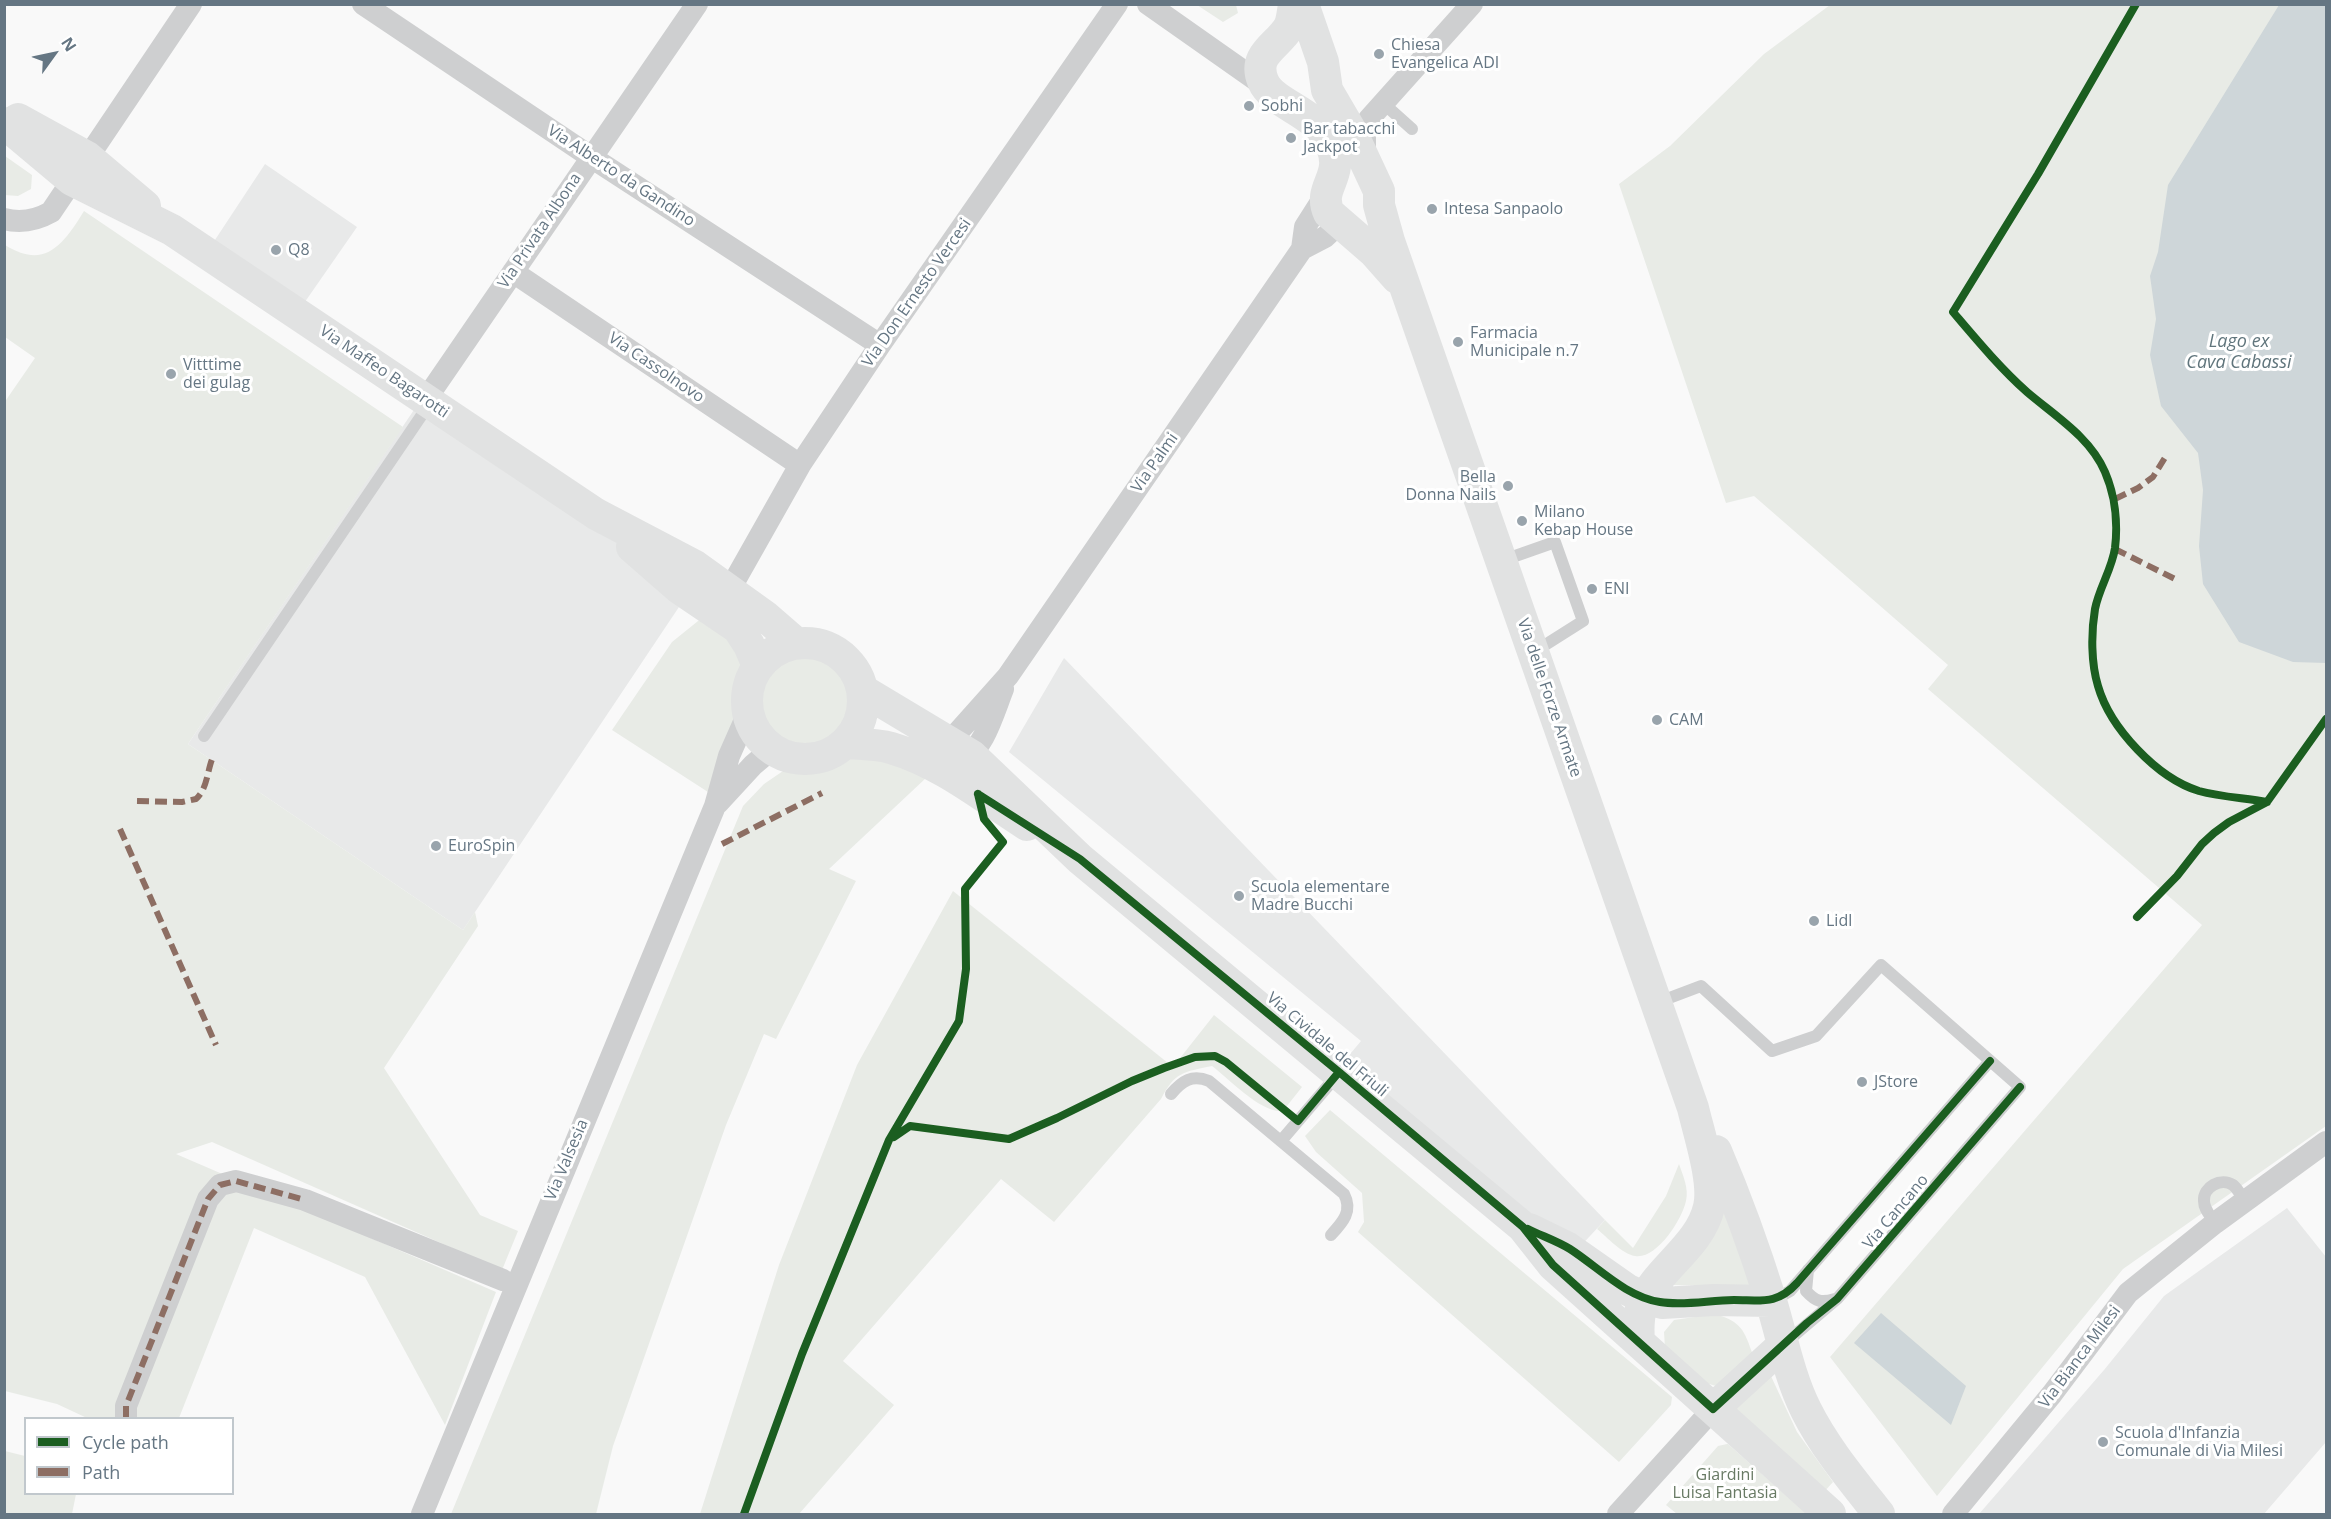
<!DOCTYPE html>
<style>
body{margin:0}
#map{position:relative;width:2331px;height:1519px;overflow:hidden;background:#f9f9f9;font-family:"Open Sans",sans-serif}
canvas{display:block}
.frame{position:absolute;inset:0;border:6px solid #657683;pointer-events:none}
.legend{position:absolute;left:24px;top:1417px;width:210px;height:78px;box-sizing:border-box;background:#fff;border:2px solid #c1c8cd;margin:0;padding:8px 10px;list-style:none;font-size:18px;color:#657683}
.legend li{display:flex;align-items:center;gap:12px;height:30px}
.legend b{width:30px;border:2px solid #c1c8cd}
.north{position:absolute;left:24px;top:24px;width:60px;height:60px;-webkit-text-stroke:4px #fff;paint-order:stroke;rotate:57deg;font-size:16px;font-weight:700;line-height:24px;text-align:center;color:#657683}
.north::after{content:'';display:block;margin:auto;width:21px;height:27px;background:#657683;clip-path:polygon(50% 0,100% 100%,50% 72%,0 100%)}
</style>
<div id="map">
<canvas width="2331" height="1519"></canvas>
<div class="frame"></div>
<ul class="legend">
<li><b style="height:8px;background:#1b5e20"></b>Cycle path</li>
<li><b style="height:8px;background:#8d6e63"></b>Path</li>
</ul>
<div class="north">N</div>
</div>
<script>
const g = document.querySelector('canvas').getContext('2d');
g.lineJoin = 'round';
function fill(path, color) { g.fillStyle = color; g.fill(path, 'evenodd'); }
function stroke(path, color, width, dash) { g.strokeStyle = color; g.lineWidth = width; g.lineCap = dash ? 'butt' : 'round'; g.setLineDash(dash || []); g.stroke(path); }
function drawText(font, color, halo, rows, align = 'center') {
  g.font = font + ' "Open Sans",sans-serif'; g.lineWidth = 6; g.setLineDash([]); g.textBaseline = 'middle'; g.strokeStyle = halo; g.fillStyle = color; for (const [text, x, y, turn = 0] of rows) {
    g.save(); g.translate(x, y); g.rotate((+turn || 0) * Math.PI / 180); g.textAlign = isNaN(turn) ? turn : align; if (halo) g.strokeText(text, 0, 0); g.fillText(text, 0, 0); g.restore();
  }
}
fill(new Path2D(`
 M265,164L357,227L300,309L209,249Z
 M422,398L595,515L687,595L463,930L188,744Z
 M1064,658L1605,1220L1575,1252L1340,1066L1361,1041L1009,752Z
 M2287,1208L2326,1257V1442L2264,1514H1979L2104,1370L2164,1296Z`), '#e8e9e9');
fill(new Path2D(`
 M1197,5H1236L1238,13L1223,22Z
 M1830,5H2326V1126L2123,1269L1937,1496L1830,1357L2202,925L1928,689L1948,665L1754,496L1726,503L1619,184L1670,146L1764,54Z
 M5,156L32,175L31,189L18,196L5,195Z
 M84,211L403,427L188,744L463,930L475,912L478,926L384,1068L480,1215L518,1231L502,1270L212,1142L176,1154L496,1292L445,1425L365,1277L254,1228L179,1418H87L57,1404L5,1391L4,403L35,358L5,337V245C45,270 63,245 84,211Z
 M703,617L736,640L744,659L737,681L736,713L708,792L612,730L672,642Z
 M756 701a49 49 0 1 1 98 0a49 49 0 1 1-98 0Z
 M855,755L881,756L926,778L829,869L856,881L776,1039L764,1034L726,1125L613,1446L596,1514H451L743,806L764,784L783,771C816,774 826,771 855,755Z
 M953,891L1173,1067L1214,1015L1302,1087L1283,1111C1262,1114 1229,1079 1212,1066C1183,1072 1175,1072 1161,1099L1054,1222L1001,1179L843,1361L894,1405L799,1514H700L779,1265L857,1065Z
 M1330,1110L1672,1397L1671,1405L1619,1462L1358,1232L1364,1222L1362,1193L1316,1152L1305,1136Z
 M1679,1164C1683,1176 1689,1188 1686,1201C1682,1220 1656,1260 1635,1256C1622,1254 1607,1237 1597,1229L1605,1220L1633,1248L1666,1196Z
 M1723,1205L1754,1286L1671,1285Z
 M1715,1314C1742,1322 1744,1330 1753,1355L1716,1386L1699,1381L1665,1348L1664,1332L1674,1320Z
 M1770,1374L1797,1432L1833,1482L1824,1492L1731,1405Z
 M1727,1444H1728L1807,1514H1677L1666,1505L1718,1446Z
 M5,1451L25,1456L26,1494H76L72,1514H5Z`), '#e8ebe6');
fill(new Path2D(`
 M2279,5H2326V663L2293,662L2239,642L2203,584L2199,546L2203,490L2198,453L2161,406L2150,355L2156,319L2150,276L2158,252L2168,185Z
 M1881,1313L1966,1386L1951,1425L1854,1343Z`), '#ced6d9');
stroke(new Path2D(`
 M1383,103L1412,129
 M1501,561L1555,542L1583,621L1534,652
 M204,736L430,403
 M1656,1003L1701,986L1772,1051L1816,1036L1881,965L2020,1087L1837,1299L1784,1344
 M1171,1094C1182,1081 1192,1074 1209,1081L1344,1194C1353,1211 1343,1222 1331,1235
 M1281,1141L1339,1073
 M2215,1223C2211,1216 2204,1210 2204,1201C2203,1187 2221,1177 2233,1185C2238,1189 2241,1196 2245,1201
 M1808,1270L1806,1291C1816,1302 1821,1303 1835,1299
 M1772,1301L1790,1291L1797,1283L1990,1061`), '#cecfd0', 12);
stroke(new Path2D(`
 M363,4L591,157L880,345
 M1148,4L1266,87
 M1365,155V129L1369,119L1472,4
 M4,219C20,223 37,220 51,212L191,4
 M1302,249L1325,237L1340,223
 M513,272L800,465
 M426,399L697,4
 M730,589L800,465L880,345L1117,4
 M950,741L1008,676L1302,249L1305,227L1326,194
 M960,765C985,746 992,717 1003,689
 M718,803L753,765L772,749
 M126,1418V1406L208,1199L220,1185L236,1181L305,1200L503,1280
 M422,1514L715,806L729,756L748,713
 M1618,1514L1713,1409
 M1953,1514L2052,1394L2128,1293L2215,1223L2326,1142`), '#cecfd0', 22);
stroke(new Path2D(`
 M1294,4C1293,11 1292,21 1289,27C1278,46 1252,54 1263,81C1273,106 1319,111 1332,147C1344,178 1317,187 1329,213L1374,252L1397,278
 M1303,4L1323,62L1327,90L1351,131L1379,191V205L1389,241L1693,1108C1699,1134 1715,1182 1709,1207C1700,1247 1656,1269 1642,1305C1638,1317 1638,1329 1639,1341
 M18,119L87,157L145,206
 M4,123L72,180L172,230L596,514L695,566L766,617L796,643
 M632,547L679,588L738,628L749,645L758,666
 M747 701a58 58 0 1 1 116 0a58 58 0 1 1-116 0Z
 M862,690L972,756L1080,859L1523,1227L1553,1265L1830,1514
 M845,743C860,744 877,744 891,748C942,763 983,797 1027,825
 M1716,1151C1737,1200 1755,1250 1771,1301C1782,1337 1789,1376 1806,1410C1825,1448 1853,1481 1879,1514
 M1529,1229L1568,1248L1628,1290L1645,1298L1662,1303L1714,1300L1771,1301
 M1713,1409L1783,1345`), '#e1e2e2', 32);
stroke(new Path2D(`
 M2115,499L2138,488L2153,477L2166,456
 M2115,549L2179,581
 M137,801L182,802L196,799C208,788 207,770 213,757
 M120,829L216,1045
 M722,844L822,793
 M126,1418V1406L208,1199L220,1185L236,1181L305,1200`), '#8d6e63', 6, [12, 6]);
stroke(new Path2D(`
 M2136,4L2038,174L1953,312C1976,339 2000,368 2027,392C2055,416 2090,437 2105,472C2115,495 2118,523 2115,548C2112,569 2099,588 2095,609C2091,633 2091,663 2098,686C2110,728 2157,778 2199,791C2221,797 2245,798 2267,802
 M978,794L1080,859L1339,1072L1523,1227L1553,1265L1713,1409L1807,1323L1837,1299L2020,1087
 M2137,917L2177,876L2202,844L2214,833L2229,822L2267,802L2326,719
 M894,1137L910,1126L1009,1139L1057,1118L1132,1081L1164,1068L1195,1057L1215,1056L1226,1062L1298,1121L1339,1072
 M1528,1229C1542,1236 1557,1241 1570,1249C1598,1267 1626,1297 1660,1302C1684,1306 1710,1300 1734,1300C1761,1300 1777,1305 1797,1283L1990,1061
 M744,1514L802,1354L889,1140L959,1021L966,969L965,889L1003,842L984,819L978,794`), '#1b5e20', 8);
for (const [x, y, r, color] of [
 [1379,54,6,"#99a4ac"],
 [1249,106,6,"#99a4ac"],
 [1291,138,6,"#99a4ac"],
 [1432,209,6,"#99a4ac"],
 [276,250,6,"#99a4ac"],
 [1458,342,6,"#99a4ac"],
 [171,374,6,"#99a4ac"],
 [1508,486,6,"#99a4ac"],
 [1522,521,6,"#99a4ac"],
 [1592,589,6,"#99a4ac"],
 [1657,720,6,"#99a4ac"],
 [436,846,6,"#99a4ac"],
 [1239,896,6,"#99a4ac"],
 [1814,921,6,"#99a4ac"],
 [1862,1082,6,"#99a4ac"],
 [2103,1442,6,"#99a4ac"]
]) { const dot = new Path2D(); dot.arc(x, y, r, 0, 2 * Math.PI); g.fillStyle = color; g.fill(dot); stroke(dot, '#fff', 2); }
drawText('16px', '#657683', '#fff', [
 ["Chiesa",1391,45],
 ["Evangelica ADI",1391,63],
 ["Sobhi",1261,106],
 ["Bar tabacchi",1303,129],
 ["Jackpot",1303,147],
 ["Intesa Sanpaolo",1444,209],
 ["Q8",288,250],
 ["Farmacia",1470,333],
 ["Municipale n.7",1470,351],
 ["Vitttime",183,365],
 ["dei gulag",183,383],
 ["Bella",1496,477,"right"],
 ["Donna Nails",1496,495,"right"],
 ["Milano",1534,512],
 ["Kebap House",1534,530],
 ["ENI",1604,589],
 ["CAM",1669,720],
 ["EuroSpin",448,846],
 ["Scuola elementare",1251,887],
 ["Madre Bucchi",1251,905],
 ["Lidl",1826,921],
 ["JStore",1874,1082],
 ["Scuola d'Infanzia",2115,1433],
 ["Comunale di Via Milesi",2115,1451]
], 'left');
drawText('16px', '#657683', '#fff', [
 ["Via Alberto da Gandino",621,176,33],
 ["Via Privata Albona",540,231,-56],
 ["Via Don Ernesto Vercesi",917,293,-55],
 ["Via Cassolnovo",656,368,34],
 ["Via Maffeo Bagarotti",384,372,34],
 ["Via Palmi",1155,463,-55],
 ["Via delle Forze Armate",1549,698,71],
 ["Via Cividale del Friuli",1327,1045,40],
 ["Via Valsesia",567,1160,-67],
 ["Via Cancano",1896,1212,-50],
 ["Via Bianca Milesi",2080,1357,-53]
]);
drawText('16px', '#687a64', '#fff', [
 ["Giardini",1725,1475],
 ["Luisa Fantasia",1725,1493]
]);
drawText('italic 18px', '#60757c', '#fff', [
 ["Lago ex",2239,342],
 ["Cava Cabassi",2239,363]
]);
</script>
